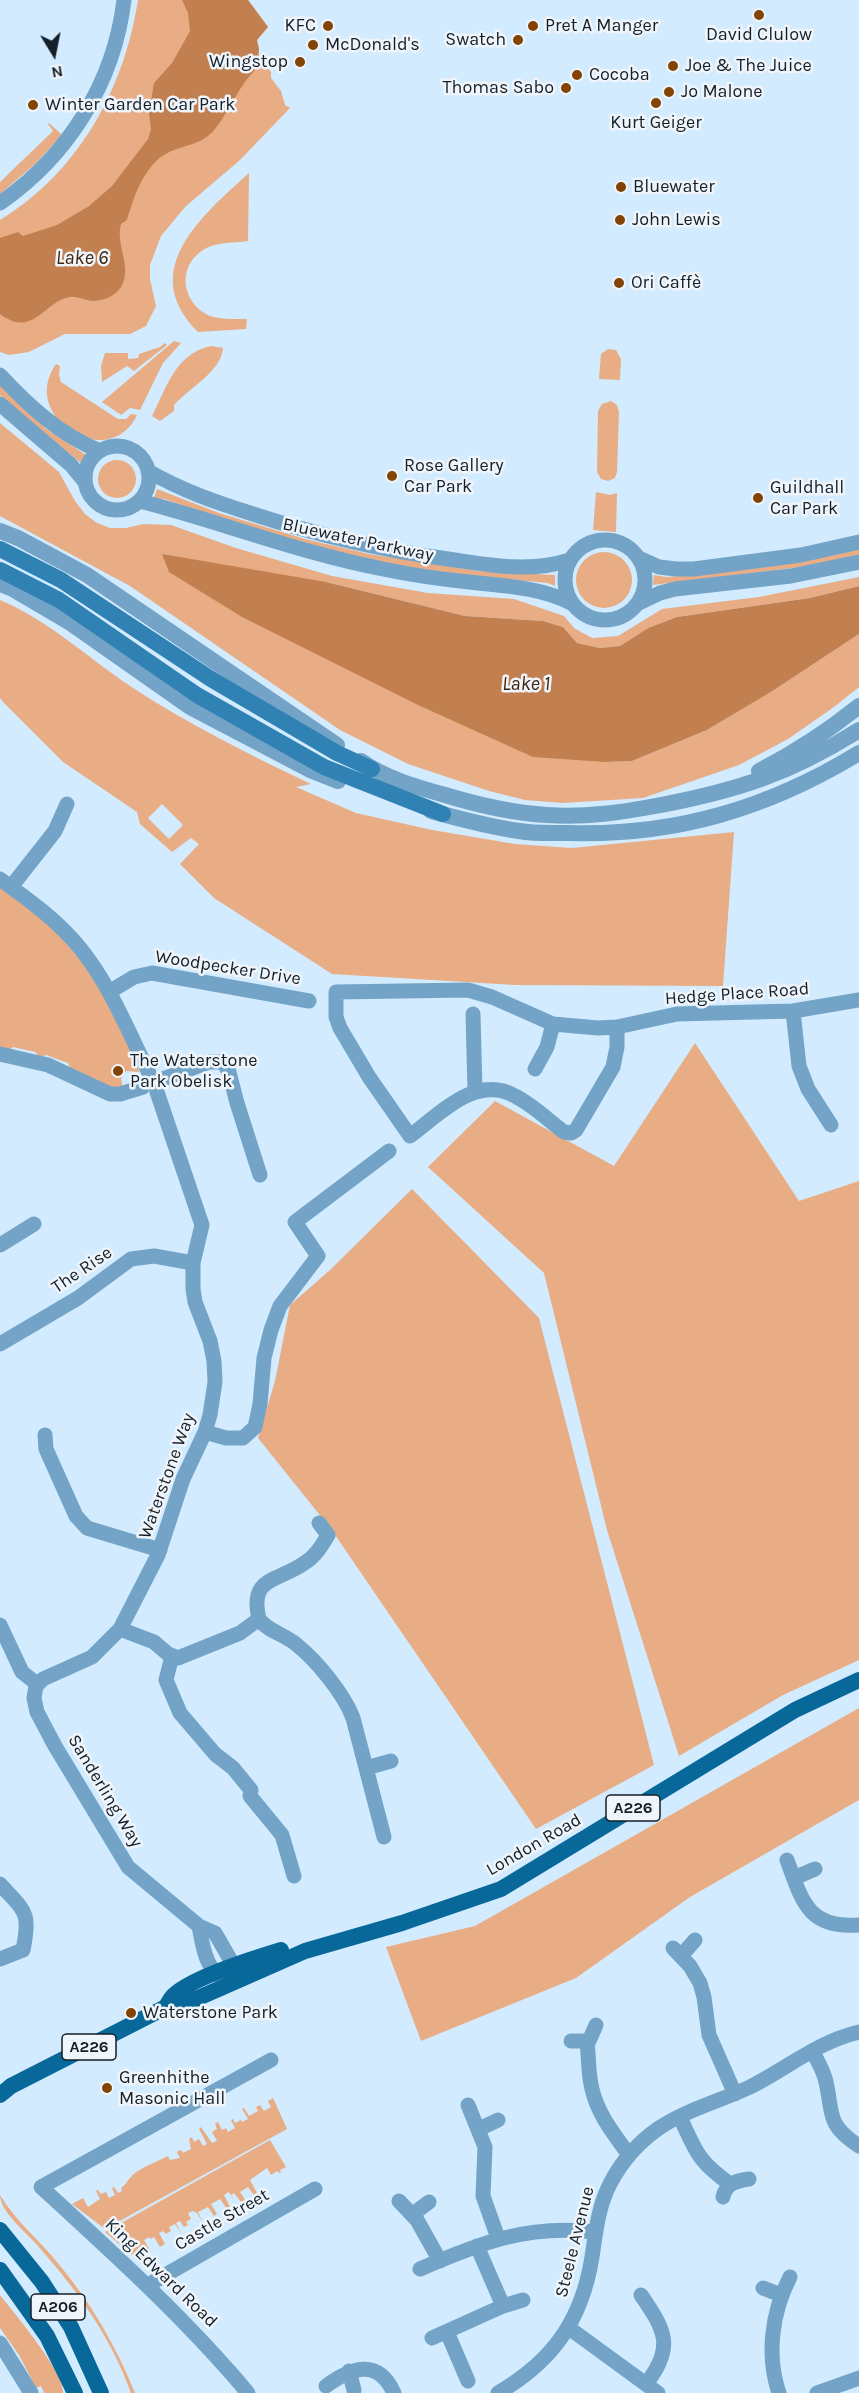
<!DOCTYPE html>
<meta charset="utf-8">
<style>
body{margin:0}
#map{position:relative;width:859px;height:2393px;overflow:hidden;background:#d2ebff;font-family:Karla,sans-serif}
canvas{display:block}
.north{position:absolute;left:24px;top:24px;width:60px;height:60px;-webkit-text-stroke:4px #eff5fa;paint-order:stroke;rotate:170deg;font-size:16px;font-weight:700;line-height:24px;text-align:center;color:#141f28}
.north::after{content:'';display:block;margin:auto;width:21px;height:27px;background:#141f28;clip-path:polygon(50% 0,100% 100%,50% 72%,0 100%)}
</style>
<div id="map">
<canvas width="859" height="2393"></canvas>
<div class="north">N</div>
</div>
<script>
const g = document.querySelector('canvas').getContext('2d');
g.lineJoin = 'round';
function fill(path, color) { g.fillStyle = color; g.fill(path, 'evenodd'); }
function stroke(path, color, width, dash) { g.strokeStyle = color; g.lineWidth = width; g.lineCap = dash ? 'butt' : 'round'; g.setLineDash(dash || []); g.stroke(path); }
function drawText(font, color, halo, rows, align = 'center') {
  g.font = font + ' Karla,sans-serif'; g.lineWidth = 5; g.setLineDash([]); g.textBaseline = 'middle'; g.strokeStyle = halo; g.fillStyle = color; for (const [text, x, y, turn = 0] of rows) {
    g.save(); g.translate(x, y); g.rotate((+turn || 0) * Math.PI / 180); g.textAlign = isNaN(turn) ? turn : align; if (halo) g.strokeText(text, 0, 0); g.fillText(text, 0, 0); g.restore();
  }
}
fill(new Path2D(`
 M138,0H248L268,27L257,40L259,57L271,72V78L281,91L285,105L290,108L240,160L185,207L161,236L150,265V279L156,306L146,326L130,334H65L29,352L9,355L0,352V220C79,172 124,89 138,0Z
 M49,123L62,135L35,164L0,194V182L53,131L48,124Z
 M249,173L248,241C234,243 214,242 203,250C176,267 182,304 210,316C222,320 235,319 247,319L246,329L198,332C136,270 203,215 249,173Z
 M174,341L181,343L163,363L140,410L130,408L121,415L102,402Z
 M165,343L167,345L134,371L127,366L102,382L101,366L105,353H128V359L138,358L139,354L160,347Z
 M211,346L223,348C221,372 189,388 174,405V411L160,421L152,416C167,387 175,354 211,346Z
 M608,349L616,350L621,359L620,380L599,379L601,354Z
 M56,364L60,366L59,375L61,382L118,419H126L131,414L137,415C109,474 18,417 56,364Z
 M0,385L45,428L86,455L81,463L24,418L0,395Z
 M611,401L617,405L619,412L617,472L615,478L608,481L601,479L597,472L598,411L602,404Z
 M0,423L59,472L75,501L85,514L97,523L110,528H126L144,524L171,525L236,548L332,576L428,593L514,599L564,616L574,628L592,638L618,636L662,609L759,597L859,577V586L810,598L677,617L648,628L620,646L600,648L577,643L563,627L543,621L465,616L326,582L605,762L632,761L707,730L771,692L859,634V687L834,707L788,739L739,765L643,798L563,803L525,800L489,791L408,764L340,730L130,586L0,516Z
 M98 479a19 19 0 1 1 38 0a19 19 0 1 1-38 0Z
 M157,489L219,513L305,539L369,554L479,571L555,575V586L548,583C487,577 426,572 366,559C297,544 229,523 164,499L154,498Z
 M596,492L610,495L617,493L616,532L593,530Z
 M859,549V555L801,567L653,585L654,575L666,577C732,573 795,563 859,549Z
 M576 580a28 28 0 1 1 56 0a28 28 0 1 1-56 0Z
 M0,600C48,620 87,657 130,686C188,724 248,754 311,784L296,787L356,813L432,830L515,844L572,848L734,832L723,986L515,985L332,974L214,898L180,864L199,844L191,838L172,852L140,824L137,812L63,762L5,704L0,698ZM162,804L183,825L169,839L148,818Z
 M0,886C40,912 78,951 102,992C114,1015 125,1039 137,1062L139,1072L126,1071L121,1079L123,1088L118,1090L71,1070L68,1063L46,1055L40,1057L35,1052L13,1047L9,1050H0Z
 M695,1043L799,1201L859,1181V1660L783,1695L679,1756L607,1530L544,1273L428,1167L495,1101L614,1166Z
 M412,1189L539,1318L654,1765L536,1829L331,1529L258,1438L275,1381L290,1305L330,1270Z
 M859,1708V1800L690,1897L576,1978L421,2041L386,1947L475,1926Z
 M273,2098L287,2129L105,2229L72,2204L83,2198L88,2207L100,2199L96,2191L98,2190L101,2194L106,2192L109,2198L115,2195L112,2188L114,2187L118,2193L122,2191L121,2188C127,2184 126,2182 131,2177C137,2169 159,2161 168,2156L170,2160L180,2158L177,2152L181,2150L183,2153L191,2149L189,2139L192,2137L194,2142L199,2139L203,2146L207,2144L199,2129L201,2127L212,2143L217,2141L212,2132L217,2129L215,2124L218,2122L222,2130L226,2128L228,2132L235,2128L231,2120L233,2119L235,2123L241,2120L242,2122L248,2119L242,2109L244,2108L249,2116L258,2111L256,2107L260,2105L264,2111L271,2107L268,2101Z
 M270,2140L286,2167L280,2170L281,2172L279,2173L277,2171L271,2175L267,2168L250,2180L257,2193L254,2195L248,2187L240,2192L245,2200L241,2202L234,2193L231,2195L236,2205L229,2192L224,2195L230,2207L227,2209L220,2199L211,2204L217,2214L214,2216L208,2207L198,2212L203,2223L197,2213L193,2211L188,2213L191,2219L186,2222L188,2225L184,2227L180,2221L176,2223L182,2235L175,2224L169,2227L171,2231L166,2234L163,2231L159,2233L165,2244L160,2247L154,2237L150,2239L149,2237L144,2240L151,2252L146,2255L142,2249L132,2255L105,2232Z
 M0,2195C15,2220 39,2240 57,2262C90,2301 116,2346 135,2393H131C112,2338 76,2289 38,2246C27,2233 0,2212 0,2195Z
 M0,2295C14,2313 65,2373 63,2393H44L41,2386L36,2388L19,2355L0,2328Z
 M194,2300L212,2320L204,2324L186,2305Z`), '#e8ad84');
fill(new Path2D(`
 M182,0H248L268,27L257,40L259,49L257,68C238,86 231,109 215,129C204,143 190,144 174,150C146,160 135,193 127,220L121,224C115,244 133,268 121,287C115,296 103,301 93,301C85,301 78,296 70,297C52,300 42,318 26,322C16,324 8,320 0,314V238L18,232L23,236L57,225L89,206L112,186L148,139L151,129L149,114L154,83L172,63L190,31L188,13Z
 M162,554L326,582L465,616L543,621L563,627L577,643L600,648L620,646L648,628L677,617L810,598L859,586V634L771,692L707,730L632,761L605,762L533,757L418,705L242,617L169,572Z`), '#c28050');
stroke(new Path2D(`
 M0,203C68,156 114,83 124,0
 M0,375C29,406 60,435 100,451
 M0,404L71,465L85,482
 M85 478a32 32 0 1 1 64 0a32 32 0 1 1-64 0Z
 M148,471C183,491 215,502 253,514C317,535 381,550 448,559C489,565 530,573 570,560
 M140,501C221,522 300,553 383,569C411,575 440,579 469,582C505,586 539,587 571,603
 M565 580a40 40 0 1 1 80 0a40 40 0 1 1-80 0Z
 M639,558L659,567L676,569H694L801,555L859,542
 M639,603L660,593L675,589L791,576L859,562
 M0,879C28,899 58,921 80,948C110,985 128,1031 149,1073
 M11,887L55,831L67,804
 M109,992L134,977L152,973L309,1001
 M793,1011L799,1066L808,1089L831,1125
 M473,1014L475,1090
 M617,1027V1047L613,1067L576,1130L571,1133L564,1132C548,1120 533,1105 515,1096C476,1074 440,1114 410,1136L369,1077L340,1028L336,1017V992L468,990L492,997L553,1024L598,1028L617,1027L677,1014L793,1011L859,1000
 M0,1054L48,1065L110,1094H120L143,1087
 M535,1069L547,1047L553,1024
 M163,1079L209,1062H223L229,1072L237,1103L260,1175
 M157,1092L202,1225L193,1263V1289L195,1302L210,1341L214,1361L215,1382L210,1415L205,1432L183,1479L158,1555L120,1629L92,1657L43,1679L36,1686L34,1698L37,1712L55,1746L128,1867L199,1926L215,1933L234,1966L229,1984C205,1968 204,1953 199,1926
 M0,1245L34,1224
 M0,1344L78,1298L131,1259L154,1256L193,1263
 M205,1432L226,1438H243L255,1427L260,1404L264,1358L271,1330L280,1306L318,1256L295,1222L389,1151
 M45,1435L46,1449L76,1516L87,1528L160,1550
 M259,1619C267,1631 286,1635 297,1645C317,1661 344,1694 353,1718L384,1837
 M0,1625L22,1672L37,1684
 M120,1629L154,1642L168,1654L178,1658L240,1633L259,1619C249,1577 276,1582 303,1564C315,1557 321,1547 328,1535L319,1523
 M172,1656L166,1680L180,1713L215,1754L233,1768L251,1790L250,1796L282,1835L294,1876
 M366,1768L391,1761
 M787,1860C802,1901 808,1929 859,1925
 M794,1878L815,1869
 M0,1884C25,1912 31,1911 23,1950L0,1959
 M673,1948L690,1966L700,1983L704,1997L709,2035L735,2094
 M681,1956L695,1940
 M571,2041H589L596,2025
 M587,2042C589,2058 588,2074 592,2089C598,2115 614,2134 629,2155
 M813,2052C817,2060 822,2068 825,2078C834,2112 824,2123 859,2146
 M468,2105L485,2147L483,2196L498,2238
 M680,2117C696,2152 698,2161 730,2184
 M479,2129L498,2120
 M723,2197C726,2183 736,2181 749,2179
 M399,2201L417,2220L440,2261
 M413,2214L429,2202
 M477,2246L503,2306
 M420,2269C480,2243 528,2224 595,2232
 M148,2285L315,2189
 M763,2288L781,2295
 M641,2295C665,2330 675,2347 646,2384
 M569,2328L658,2393
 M447,2332L468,2381
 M432,2338L503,2306L523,2300
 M0,2343L31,2393
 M349,2371L354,2390
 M326,2386C352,2367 378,2358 394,2393
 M248,2393C185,2318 113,2253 41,2187L271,2060
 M498,2393C553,2361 582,2320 592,2257C596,2231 598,2206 611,2182C622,2161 639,2142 659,2128C686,2110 720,2101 750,2087C786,2069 819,2041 859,2032
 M779,2393C766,2355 772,2312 790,2277
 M817,2393L859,2378`), '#73a4c7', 15);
stroke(new Path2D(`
 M0,531L18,538L87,575L337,745
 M0,584L13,589L69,622L190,707L310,770L338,781
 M361,761C385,778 416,787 445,795C478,805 513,813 547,815C586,818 623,812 661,805C739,790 791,773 859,730
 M759,771C794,753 828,731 859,706
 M431,811C460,819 490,827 519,831C536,834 553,833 570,833C676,836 769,808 859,753`), '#73a4c7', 16);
stroke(new Path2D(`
 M0,549L61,580L211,679L337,753L372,769
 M0,570L59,600L197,695L324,767L443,814`), '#3082b5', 16);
stroke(new Path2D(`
 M166,2007C168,2003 171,1998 174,1995C193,1977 255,1958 281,1950
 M0,2095L11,2086L166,2007L180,2006L305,1951L402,1923L501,1889L795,1710L859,1680
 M0,2230L42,2282L71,2327L101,2393
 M0,2270L47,2336L75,2393`), '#09689a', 16);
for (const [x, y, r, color] of [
 [759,15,6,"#824305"],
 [328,26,6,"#824305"],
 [533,26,6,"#824305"],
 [518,40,6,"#824305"],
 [313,45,6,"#824305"],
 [300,62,6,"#824305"],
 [673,66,6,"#824305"],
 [577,75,6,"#824305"],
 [566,88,6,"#824305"],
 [669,92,6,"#824305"],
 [656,103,6,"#824305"],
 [33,105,6,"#824305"],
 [621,187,6,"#824305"],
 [620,220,6,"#824305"],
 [619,283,6,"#824305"],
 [392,476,6,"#824305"],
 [758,498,6,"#824305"],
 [118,1071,6,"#824305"],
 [131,2013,6,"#824305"],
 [107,2088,6,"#824305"]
]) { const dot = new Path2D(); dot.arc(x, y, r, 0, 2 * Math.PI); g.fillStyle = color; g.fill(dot); stroke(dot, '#eff5fa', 2); }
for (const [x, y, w] of [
 [633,1808,54],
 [89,2047,54],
 [58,2307,54]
]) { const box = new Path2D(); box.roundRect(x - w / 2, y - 13, w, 26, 4.5); g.fillStyle = '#eff5fa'; g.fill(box); stroke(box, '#141f28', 1.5); }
drawText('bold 16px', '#141f28', null, [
 ["A226",633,1808],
 ["A226",89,2047],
 ["A206",58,2307]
]);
drawText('18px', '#141f28', '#eff5fa', [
 ["KFC",316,26,"right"],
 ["Pret A Manger",545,26],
 ["David Clulow",759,35,"center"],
 ["Swatch",506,40,"right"],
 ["McDonald's",325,45],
 ["Wingstop",288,62,"right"],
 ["Joe & The Juice",685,66],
 ["Cocoba",589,75],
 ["Thomas Sabo",554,88,"right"],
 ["Jo Malone",681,92],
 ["Winter Garden Car Park",45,105],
 ["Kurt Geiger",656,123,"center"],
 ["Bluewater",633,187],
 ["John Lewis",632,220],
 ["Ori Caffè",631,283],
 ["Rose Gallery",404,466],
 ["Car Park",404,487],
 ["Guildhall",770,488],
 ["Car Park",770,509],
 ["The Waterstone",130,1061],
 ["Park Obelisk",130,1082],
 ["Waterstone Park",143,2013],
 ["Greenhithe",119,2078],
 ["Masonic Hall",119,2099]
], 'left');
drawText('18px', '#141f28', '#eff5fa', [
 ["Bluewater Parkway",358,540,12],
 ["Woodpecker Drive",228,968,9],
 ["Hedge Place Road",737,994,-4],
 ["The Rise",82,1270,-34],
 ["Waterstone Way",167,1476,-70],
 ["Sanderling Way",105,1791,59],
 ["London Road",534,1845,-30],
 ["Castle Street",222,2220,-30],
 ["Steele Avenue",575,2242,-76],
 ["King Edward Road",161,2273,44]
]);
drawText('italic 20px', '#40240f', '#eff5fa', [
 ["Lake 6",82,258],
 ["Lake 1",526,684]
]);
</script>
